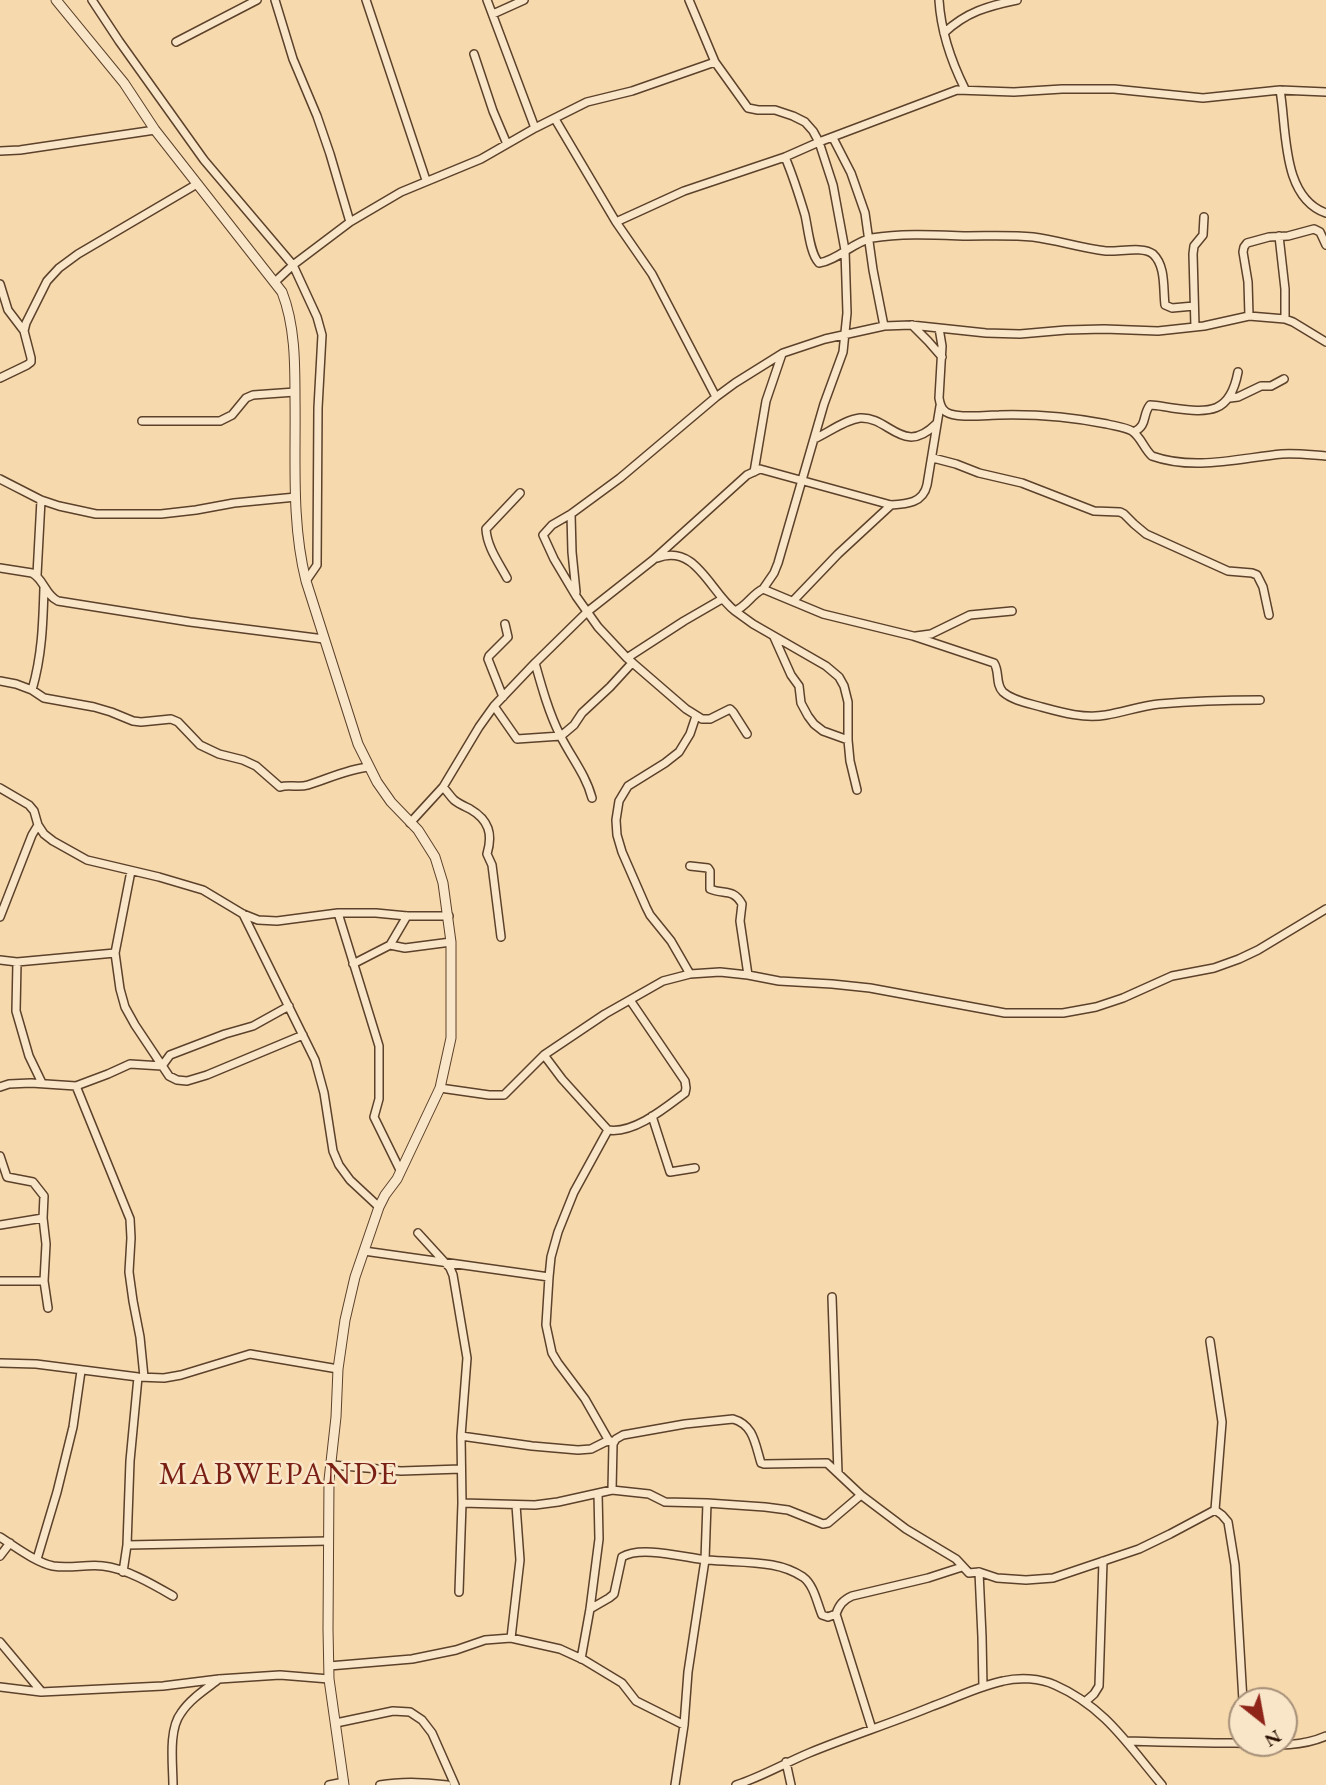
<!DOCTYPE html>
<style>
body{margin:0}
#map{position:relative;width:1326px;height:1785px;overflow:hidden;background:#f6d9ac;font-family:"EB Garamond",serif}
canvas{display:block}
.north{position:absolute;left:1228px;top:1687px;width:70px;height:70px;box-sizing:border-box;background:#f9e6c9;border:2px solid #a69079;border-radius:50%;rotate:149deg;font-size:19px;font-weight:700;line-height:28px;text-align:center;color:#290e00}
.north::after{content:'';display:block;margin:auto;width:24px;height:32px;background:#8f2418;clip-path:polygon(50% 0,100% 100%,50% 72%,0 100%)}
</style>
<div id="map">
<canvas width="1326" height="1785"></canvas>
<div class="north">N</div>
</div>
<script>
const g = document.querySelector('canvas').getContext('2d');
g.lineJoin = 'round';
function stroke(path, color, width, dash) { g.strokeStyle = color; g.lineWidth = width; g.lineCap = dash ? 'butt' : 'round'; g.setLineDash(dash || []); g.stroke(path); }
function drawText(font, color, halo, rows, align = 'center') {
  g.font = font + ' "EB Garamond",serif'; g.lineWidth = 5; g.setLineDash([]); g.textBaseline = 'middle'; g.strokeStyle = halo; g.fillStyle = color; for (const [text, x, y, turn = 0] of rows) {
    g.save(); g.translate(x, y); g.rotate((+turn || 0) * Math.PI / 180); g.textAlign = isNaN(turn) ? turn : align; if (halo) g.strokeText(text, 0, 0); g.fillText(text, 0, 0); g.restore();
  }
}
const minor = new Path2D(`
 M92,0L119,41L204,160L293,265L317,317L322,335L318,408L317,565L306,581
 M275,0L293,59L317,116L330,154L350,222
 M366,0L426,180
 M487,0L535,128
 M689,0L715,62L748,108L758,110H775L793,116L805,122L813,131L819,142L833,185L845,250L847,313L843,352L824,404L778,563L774,573L763,589
 M939,0C941,32 951,61 965,89
 M493,14L524,0
 M944,33C966,12 988,6 1017,0
 M176,42L257,0
 M474,54L493,111L507,144
 M1280,90C1287,129 1281,197 1326,213
 M555,119L616,222L652,274L716,397
 M833,138L851,173L865,213L873,270L884,326
 M0,151L20,150L155,130
 M785,157C793,176 799,195 805,215C808,228 810,254 819,263C838,260 853,242 872,238C903,233 937,235 968,236C990,236 1011,235 1033,237C1057,240 1081,248 1106,251C1119,252 1143,246 1153,254C1166,266 1163,289 1165,305L1172,308L1194,306
 M616,222L684,191L785,157L819,142L957,90L1014,92L1062,89H1114L1203,98L1280,90L1326,92
 M1279,236L1285,289V319
 M276,281L293,265L350,222L401,192L481,159L535,128L587,102L632,91L715,62
 M0,284L8,310L24,331
 M1249,316L1248,282L1243,252L1244,247L1247,243L1269,237L1288,236L1314,229L1320,232L1326,245
 M912,325L928,341L942,357
 M1195,327L1193,254L1194,246L1203,235L1204,217
 M939,328L942,346L939,398C940,404 941,409 946,412C956,419 987,415 999,415C1035,414 1071,417 1107,424C1115,426 1125,427 1132,431C1141,437 1144,449 1152,456C1194,471 1240,458 1282,454C1297,453 1311,455 1326,456
 M0,378L27,365L31,362V358L24,331L26,323L47,281L59,268L78,254L197,184
 M1230,398L1238,397L1261,386H1271L1284,379
 M142,421H220L232,415L246,398L253,395L295,392
 M1134,432C1148,425 1142,415 1150,405C1158,405 1164,407 1172,408C1210,413 1230,414 1238,372
 M814,439C828,433 844,420 860,418C889,416 903,457 936,424
 M933,458L956,464L979,473L1022,483L1094,511L1120,512L1124,514L1134,524L1146,534L1228,571L1252,573L1257,575L1263,587L1269,615
 M754,472L766,401L782,354
 M0,479L41,500L59,506L96,514H161L196,510L234,503L296,497
 M571,514L572,552L576,592
 M657,558C696,543 710,592 735,611C747,606 752,594 763,589L823,614L913,636L994,663C1000,672 995,684 1003,692C1012,700 1027,703 1038,706C1060,712 1083,719 1106,715C1124,712 1141,706 1159,704C1193,701 1226,700 1260,700
 M0,568L32,573C44,579 45,595 58,601L190,622L324,639
 M37,575L41,500
 M507,578C499,563 487,547 486,529L520,493
 M793,601L838,554L891,505
 M735,611L753,624L826,666L839,677L844,686L848,702V740L850,761L857,790
 M916,636L931,634L970,615L1012,611
 M774,637L791,675L799,686L801,703L808,716L814,724L823,731L848,740
 M627,658L684,621L722,599
 M535,663C542,688 549,713 560,735C571,757 586,775 592,798
 M0,681L16,684L32,690L44,698L94,707L111,712L133,721L141,722L171,719L178,722L200,745L219,754L243,760L256,766L280,787C289,784 298,788 308,785C328,779 347,769 369,767
 M32,690C42,656 43,623 44,588
 M503,697L488,659L489,656L508,637L505,624
 M494,706L517,739L561,736L574,725L582,713L610,687L632,663
 M747,734L733,712L730,709L710,719H702L686,709L627,658L598,627L576,596L554,559L543,535L552,525L571,514L620,478L716,397L735,383L783,353L825,339L884,326L911,325L986,333L1020,334L1066,330L1104,329L1158,331L1204,326L1249,316L1285,319L1293,322L1326,342
 M443,787C447,791 450,796 454,800C459,804 464,806 470,809C489,820 493,834 487,854L492,865L501,937
 M0,788L29,805L34,811L38,825L44,834L53,841L87,860L159,877L203,890L243,914L258,920L277,921L338,913H376L407,916H449
 M410,823L443,787L479,727L494,706L535,663L587,612L653,560L747,475L760,469L891,505C907,504 923,503 927,485L940,406
 M690,866L708,868L710,871V889C724,895 733,888 742,904L740,921L748,975
 M131,871L115,953L120,989L125,1007L135,1025L169,1076L177,1080L187,1081L207,1075L303,1035
 M338,913L379,1046V1099L374,1117L400,1170
 M243,914L315,1060L324,1093L333,1151L339,1165L350,1180L379,1207
 M0,917L32,835L38,825
 M390,945L407,916
 M0,960L17,962L115,953
 M17,962L16,1011L29,1056L42,1083
 M353,964L390,945L405,948L451,942
 M690,974L671,941L650,915L646,907L622,852L617,835L616,820L619,801L628,786L665,763L679,752L690,734L696,716
 M544,1055L562,1079L608,1130C634,1134 665,1108 685,1093L686,1088L685,1081L630,1000
 M76,1086L130,1219L131,1238L129,1272L133,1301L140,1337L144,1377
 M0,1087L9,1084L31,1083L76,1086L108,1074L130,1064L162,1066L170,1055L225,1034L253,1026L289,1006
 M440,1088L489,1095H504L544,1055L605,1014L663,981L690,974L720,972L748,975L779,981L832,984L870,988L1005,1013H1063L1096,1007L1123,998L1172,976L1214,968L1239,959L1258,950L1326,909
 M652,1116L670,1172L695,1168
 M608,1130L574,1192L558,1232L551,1257L549,1277L546,1325L552,1353L558,1363L585,1399L609,1441
 M0,1156L7,1177L33,1182L44,1196L43,1218L46,1244L44,1281L48,1308
 M0,1225L43,1218
 M418,1233L450,1268L453,1275L467,1358L461,1436L462,1503L459,1592
 M364,1251L549,1277
 M0,1281H44
 M832,1297L838,1473
 M1210,1341L1222,1422L1215,1510L1222,1515L1228,1522L1235,1565L1243,1701
 M0,1363L36,1364L138,1377L164,1378L181,1375L250,1354L338,1369
 M461,1436L532,1446L578,1450L591,1449L605,1442L611,1441
 M332,1465L401,1471L461,1469
 M612,1490L613,1444L616,1439L623,1435L685,1424L733,1419C754,1425 755,1444 761,1463L764,1464L827,1463L861,1495L906,1529L956,1559L969,1573L979,1572L982,1637L983,1687
 M462,1503L535,1505L558,1502L612,1490L649,1494L665,1502L707,1503L765,1507L788,1510L823,1524L828,1523L861,1495
 M0,1537C16,1547 35,1562 53,1566C70,1569 86,1564 103,1566C125,1568 154,1585 173,1596
 M127,1545L329,1541
 M0,1556L10,1543
 M37,1559L57,1492L73,1427L81,1371
 M123,1572L127,1545L130,1461L138,1377
 M979,1572L997,1578L1026,1580L1053,1578L1139,1549L1170,1534L1215,1510
 M590,1609L609,1598L614,1594L622,1557C641,1545 686,1558 707,1560C729,1562 751,1561 772,1565C783,1567 794,1571 803,1577C814,1585 817,1603 822,1615L828,1617L836,1614
 M511,1638L520,1560L516,1505
 M0,1642L41,1691
 M581,1659L590,1609L599,1539L598,1493
 M329,1666L412,1659L456,1650L485,1640L511,1638L560,1649L584,1660L622,1683L636,1701L684,1725
 M0,1687L41,1692L163,1686L219,1679L280,1675L329,1679
 M1086,1701L1094,1694L1099,1686L1103,1561
 M336,1723L393,1711L410,1712L422,1720L432,1733L455,1785
 M872,1729L836,1614C839,1605 843,1600 852,1596L928,1578L962,1567
 M1127,1741C1163,1742 1199,1743 1235,1743C1267,1744 1296,1749 1326,1736
 M786,1762L791,1785
 M173,1785C173,1765 168,1730 181,1713C190,1699 206,1689 219,1679
 M329,1785L344,1782
 M380,1785C403,1781 424,1782 447,1785
 M675,1785L684,1725L688,1672L705,1560L707,1503
 M736,1785C761,1777 785,1763 809,1753C850,1736 892,1723 933,1706C956,1698 979,1686 1003,1681C1019,1677 1040,1678 1055,1685C1105,1707 1128,1745 1162,1785`);
const tertiary = new Path2D(`
 M56,0L124,83L155,130L282,292C295,325 295,363 295,398C296,458 291,522 306,581L358,744L377,782L391,802L418,830L435,857L443,883L451,942V1038L440,1088L397,1179L385,1195L379,1207L355,1277L345,1320L338,1369L336,1417L329,1480L328,1629L329,1679L344,1785`);
stroke(minor, '#5c412b', 10);
stroke(tertiary, '#5c412b', 11);
stroke(minor, '#f9e6c9', 7);
stroke(tertiary, '#f9e6c9', 9);
g.letterSpacing = '2px';
drawText('32px', '#7a1f14', '#f9e6c9', [
 ["MABWEPANDE",279,1475]
]);
g.letterSpacing = '0px';
</script>
